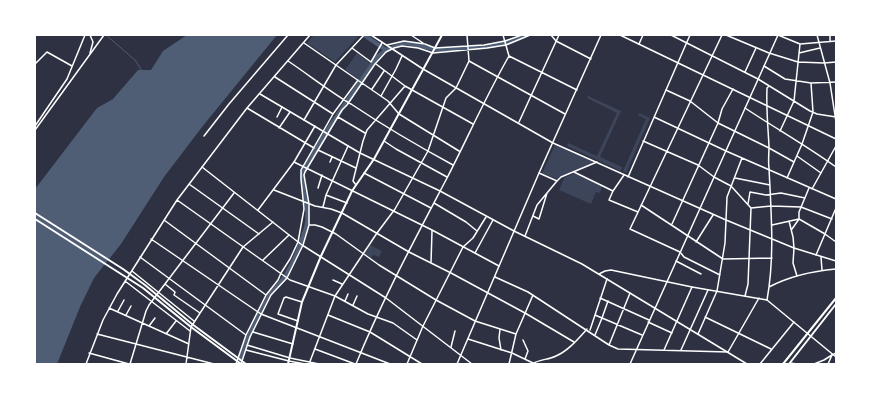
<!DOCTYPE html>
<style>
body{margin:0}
#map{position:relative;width:871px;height:399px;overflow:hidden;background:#2d3142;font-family:"IBM Plex Sans",sans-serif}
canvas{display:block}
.frame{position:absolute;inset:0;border:36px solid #fff;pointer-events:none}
</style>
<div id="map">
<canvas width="871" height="399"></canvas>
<div class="frame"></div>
</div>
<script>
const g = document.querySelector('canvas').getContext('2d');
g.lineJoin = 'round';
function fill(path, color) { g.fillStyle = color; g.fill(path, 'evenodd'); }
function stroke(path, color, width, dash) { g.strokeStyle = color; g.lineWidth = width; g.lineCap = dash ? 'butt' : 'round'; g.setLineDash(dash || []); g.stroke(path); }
fill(new Path2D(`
 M314,35H355L358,37L335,62L307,43Z
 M357,53L371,64L360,80L345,70Z
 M588,96L621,111L600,157L622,167L621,171L567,146L568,143L597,156L617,113L587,98Z
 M639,113L650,118L626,173L623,171L646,119L638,115Z
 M555,145L593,162V163L561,176L557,179L542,173Z
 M575,173L602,186L600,193L596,192L591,204L559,190L564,178Z
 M370,245L382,251L379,257L373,255L371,258L365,254Z`), '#3c4559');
fill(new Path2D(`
 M187,35H277L202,127L164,177L121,244L94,278L80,307L57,364H35V189L97,108L113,99L138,70H151L163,51Z`), '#4f5d75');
stroke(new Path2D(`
 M106,35L135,60L142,71`), '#4f5d75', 1);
stroke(new Path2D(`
 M364,35L386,50
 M238,364C246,341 256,318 268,297C273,289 281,283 286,275C294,261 301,243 306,227C312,209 298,186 304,169L326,132L378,56L386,50L404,43L411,44L438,50L486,47L511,42L527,35`), '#4f5d75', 4);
stroke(new Path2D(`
 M411,35L423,43
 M551,35L556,41L591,59
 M671,35L758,79L810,111L817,114L836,117
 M726,35L769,53L798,62L824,63L836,62
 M778,35L800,44L836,41
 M817,35L830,83L836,122
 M830,41V35
 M304,43L388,101L399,114L459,151
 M639,44L643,35
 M387,45L404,41L425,44L435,48L484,45L505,41L522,35
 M352,48L371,62L382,43
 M90,53L93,42L90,35
 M799,53L820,48
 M509,56L577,90
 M288,61C309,75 329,91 351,104C384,126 418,146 453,165
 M469,61L565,114
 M35,64L47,52L72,66
 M376,64L405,86L473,124
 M764,66L785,79L811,83L836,82
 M745,72L756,48
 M275,77L333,114
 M372,89L384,71
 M666,90L690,101L718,123L769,148L794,162
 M381,96L396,69L402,56
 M247,108L314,148
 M745,108C775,128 807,146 836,167
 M277,117L282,107
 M338,117L365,133
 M304,120L336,65L364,35
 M519,122L559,35
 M35,126L67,79L85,35
 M315,126L294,162L432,230L499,266
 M279,128L290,112
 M780,131L794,101L800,44
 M204,136L229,104L288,35
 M384,141L396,149L447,177
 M643,141L698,165L714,177L731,186L751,208
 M318,150L356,168
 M726,151L836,199
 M797,156L821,173
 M330,162L332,157
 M574,172L613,191
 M364,173L431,208
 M539,173L557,181L561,177L597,162
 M624,175L613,191L609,200L638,212
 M735,178L770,185
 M787,178L802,144L813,112L811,83
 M189,184L259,234
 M356,185L353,181L363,141L367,130L405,86
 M318,188L322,175
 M812,189L836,146
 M274,190L315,206L331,209L342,213L409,252L451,273L525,313L574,342
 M326,195L347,203
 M177,200L290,280L335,296L368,314L393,323L417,340
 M434,203L466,222L477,231
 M748,204L750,192L766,195L781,193L805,198
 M641,205L723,259L772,258
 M323,207L326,195L348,146
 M751,208L771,206L801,207L832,219
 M533,216L539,219L547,193
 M164,220L266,295
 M789,221L793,237L794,248L793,263L797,276
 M672,224L718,123L722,109L733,89
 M309,225V204L304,175L305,172L342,110L347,105L375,64L386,52L394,48L402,46L418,48L433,53L487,48L506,45L530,35
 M772,225L799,219L825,234L836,242
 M792,229L799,219V212L809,188
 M525,236L537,205L557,181
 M151,239L261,314L390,364
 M696,242L713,215
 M475,253L493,220
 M816,255L836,208
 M140,257L246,335
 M821,257L822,270
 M263,260L289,235
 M676,261L701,274
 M431,263L432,231
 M132,271L194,321
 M720,275L684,257L680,252L630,229L722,35
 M495,277L528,292L609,345L618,349L728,352
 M333,280L342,284
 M125,281L190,331
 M165,284L175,292L174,295L200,313
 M769,287C790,276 813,271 836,269
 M745,296L748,284L751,208
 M600,298L649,320
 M767,300C775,256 771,212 769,168C768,161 769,154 769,146C768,127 766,108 767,88L769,86
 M345,301L348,294
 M353,305L357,296
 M109,308L189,344
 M118,311L124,300
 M126,315L131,306
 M328,315L370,332L422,364
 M595,315L642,335
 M705,317L771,349
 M298,321L278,314L284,298L286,297L302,302
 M149,326L155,318
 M500,329L499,338L501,350
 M590,330L607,279
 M253,332L293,344
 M97,334L214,364
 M166,334L176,321
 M698,334L717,291L725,243L727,197L742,158
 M595,335L602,318
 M468,339L512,353L535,364
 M523,340L528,351L525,359
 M247,345L290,358L319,364
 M609,345L630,293
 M451,347L455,331
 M315,349L355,364
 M246,350L289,361L305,364
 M664,350L692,287
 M681,350L708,290
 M89,353L129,364
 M790,363L797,364
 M86,364L103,320L117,294L177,200L247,108L310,35
 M130,364L146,311L149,305L234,193
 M186,364L191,327L243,247L273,222
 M236,364L246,335L266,295L278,280L281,273L290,259L298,242L304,209L301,179V170L333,114L358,80
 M241,364L250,337L271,295L287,278L303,245L309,225H315L322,227L336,234L379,265L436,300L475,321L516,334
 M309,364L335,296L377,233L395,209L428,151L446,98L456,88L469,61L467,35
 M356,364C382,300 415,239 447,178C468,137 486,96 509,56L503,35
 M407,364L423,326L463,247L473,238L486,217
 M509,364L516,334L533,295
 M532,364C540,359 548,360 556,356C568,351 578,339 587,329
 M760,364L794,322
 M814,364L824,360L832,355
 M828,364L832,355`), '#fff', 1.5);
stroke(new Path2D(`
 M371,35L423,69L553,143L726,220L794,248L836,261
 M620,35L836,139
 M260,94L360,153L440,191L514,231L582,264L747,364
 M654,117L726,151
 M35,130L104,35
 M202,167L302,245L386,298L472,364
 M628,177L690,35
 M258,210L294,162
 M599,274L605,271L611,270L692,287L767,300L836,357
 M602,318L608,301
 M648,322L672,333
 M728,352L759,298
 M832,355L836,353
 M457,364L539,173L601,35
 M630,364L778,35`), '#fff', 1.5);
stroke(new Path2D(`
 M288,364L302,302L321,256L352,191L374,159L442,35`), '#fff', 2);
stroke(new Path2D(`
 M35,213L123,269L145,285L192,324L246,364
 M35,219L143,288L191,327L241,364
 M783,364L836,298
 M789,364L836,304`), '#fff', 2);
</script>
